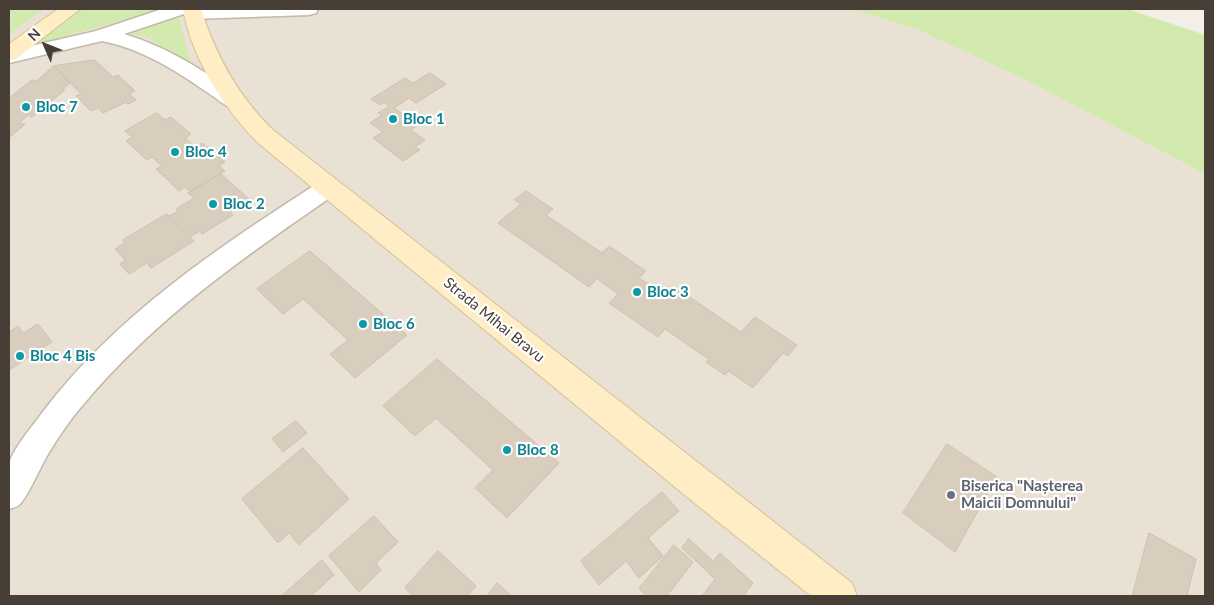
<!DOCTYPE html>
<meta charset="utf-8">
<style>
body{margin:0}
#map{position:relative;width:1214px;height:605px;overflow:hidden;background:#f4efe6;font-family:Lato,sans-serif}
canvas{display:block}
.frame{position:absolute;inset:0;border:10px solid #473f35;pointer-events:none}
.north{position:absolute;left:20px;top:20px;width:50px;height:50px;-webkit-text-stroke:4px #fff;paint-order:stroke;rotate:314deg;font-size:14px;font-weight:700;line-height:20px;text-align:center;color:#473f35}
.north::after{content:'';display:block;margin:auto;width:18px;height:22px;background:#473f35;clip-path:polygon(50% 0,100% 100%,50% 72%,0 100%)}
</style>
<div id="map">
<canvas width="1214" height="605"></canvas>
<div class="frame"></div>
<div class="north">N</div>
</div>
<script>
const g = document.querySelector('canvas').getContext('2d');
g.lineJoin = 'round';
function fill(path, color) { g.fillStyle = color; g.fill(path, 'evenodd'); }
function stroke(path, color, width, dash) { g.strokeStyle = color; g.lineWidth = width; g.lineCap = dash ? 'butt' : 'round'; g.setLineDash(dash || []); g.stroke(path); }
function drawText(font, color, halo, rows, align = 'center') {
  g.font = font + ' Lato,sans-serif'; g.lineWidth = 4.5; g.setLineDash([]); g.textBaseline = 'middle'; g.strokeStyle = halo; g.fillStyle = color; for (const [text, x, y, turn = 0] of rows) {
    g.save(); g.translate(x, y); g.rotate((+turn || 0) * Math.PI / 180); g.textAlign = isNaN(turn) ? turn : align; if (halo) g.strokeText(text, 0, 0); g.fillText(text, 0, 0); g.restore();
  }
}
fill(new Path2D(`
 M9,9H852L916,29L1026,80L1205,174V596H9Z`), '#e8e1d4');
fill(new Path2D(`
 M9,9H43L9,34Z
 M81,9H164L40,43L43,38Z
 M852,9H1127L1205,35V174L1026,80L916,29Z
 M173,16L179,19L191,65L185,64L152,40L144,36L125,34Z`), '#d2eaad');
const building = new Path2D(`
 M95,60L113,77L118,75L135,91L129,94L136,100L128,104L126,102L103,113L98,108L91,111L76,96L81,94L54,66Z
 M54,66L70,83L62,89L65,90L32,117L28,115L19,123L25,124L9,138V98L32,80L36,81Z
 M430,73L446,84L416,103L409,98L394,108L418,125L411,130L425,140L415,147L420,150L403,161L373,138L383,132L370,123L382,115L378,113L389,106L384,102L380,105L371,99L405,78L413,83Z
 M157,113L165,120L171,117L191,134L185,138L195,147L202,143L225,162L219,166L225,171L190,192L185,187L179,191L156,169L162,166L152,157L147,160L126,141L132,137L125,131Z
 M221,174L250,200L230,212L233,215L202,234L200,231L190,237L169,216L178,211L176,209L194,198L188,193Z
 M526,191L553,209L546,215L602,253L609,246L646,271L639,278L669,298L678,289L741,332L755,317L797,345L788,356L783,353L753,388L729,371L725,375L706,362L710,360L665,329L658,337L609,303L618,294L597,279L589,287L498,223L521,204L515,200Z
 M167,214L194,241L151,268L147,263L129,274L120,264L125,260L115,249L125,242L123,240Z
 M310,251L407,335L355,378L330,354L348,340L303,299L283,314L257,289Z
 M38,324L52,342L9,370V332L18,326L23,333Z
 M437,359L559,463L507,518L475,488L493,470L436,418L415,436L383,406Z
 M296,421L307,433L283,452L272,439Z
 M947,444L997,477L955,552L903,513Z
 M303,448L349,499L299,545L289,533L278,543L242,499Z
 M662,492L679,511L648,538L663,556L639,578L626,561L599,585L581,561Z
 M374,516L398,542L376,563L381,570L359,592L329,556Z
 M1149,533L1196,559L1187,596H1136L1133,594Z
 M689,539L713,561L720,553L753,583L743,596H702L715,579L682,548Z
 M674,545L693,562L667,596H647L639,589Z
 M438,551L476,586L467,596H413L405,588Z
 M322,560L334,575L311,596H282Z
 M497,583L512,596H487Z`);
fill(building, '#d9cdbe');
stroke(building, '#d1c1ae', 1);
const street = new Path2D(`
 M162,9H318L316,13L309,15L193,19L186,17L184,14L124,34C170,48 202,70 241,96L244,101L241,106L234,108L227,106C188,79 149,50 102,41L9,63V51L96,31Z
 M329,179L337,181L341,187L337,193C245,256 154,319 82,406C69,421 57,439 47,456C41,466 26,500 19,505C17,507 12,508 9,509C9,498 6,474 9,464C14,447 32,427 42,413C116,315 219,247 321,181Z`);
const secondary = new Path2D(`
 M58,9H80L16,59L9,60V44Z
 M183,9H201C216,56 238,96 273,130L852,583L857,596H811L687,497L257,142C222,106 192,58 183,9Z`);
stroke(street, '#c3b9ab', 3);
stroke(secondary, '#d6c194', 2);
fill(street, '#fff');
fill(secondary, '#ffeec5');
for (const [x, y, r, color] of [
 [26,107,5,"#0f9aa8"],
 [393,119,5,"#0f9aa8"],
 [175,152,5,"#0f9aa8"],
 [213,204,5,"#0f9aa8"],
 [637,292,5,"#0f9aa8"],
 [363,324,5,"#0f9aa8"],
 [20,356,5,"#0f9aa8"],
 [507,450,5,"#0f9aa8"],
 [951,495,5,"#6b7280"]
]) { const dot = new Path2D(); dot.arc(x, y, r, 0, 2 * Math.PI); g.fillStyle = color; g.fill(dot); stroke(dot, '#fff', 2); }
drawText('bold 15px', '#0d838f', '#fff', [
 ["Bloc 7",36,107],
 ["Bloc 1",403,119],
 ["Bloc 4",185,152],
 ["Bloc 2",223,204],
 ["Bloc 3",647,292],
 ["Bloc 6",373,324],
 ["Bloc 4 Bis",30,356],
 ["Bloc 8",517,450]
], 'left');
drawText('15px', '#473f35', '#fff', [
 ["Strada Mihai Bravu",494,320,39]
]);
drawText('bold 15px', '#5b616d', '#fff', [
 ["Biserica \"Nașterea",961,486],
 ["Maicii Domnului\"",961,503]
], 'left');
</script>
